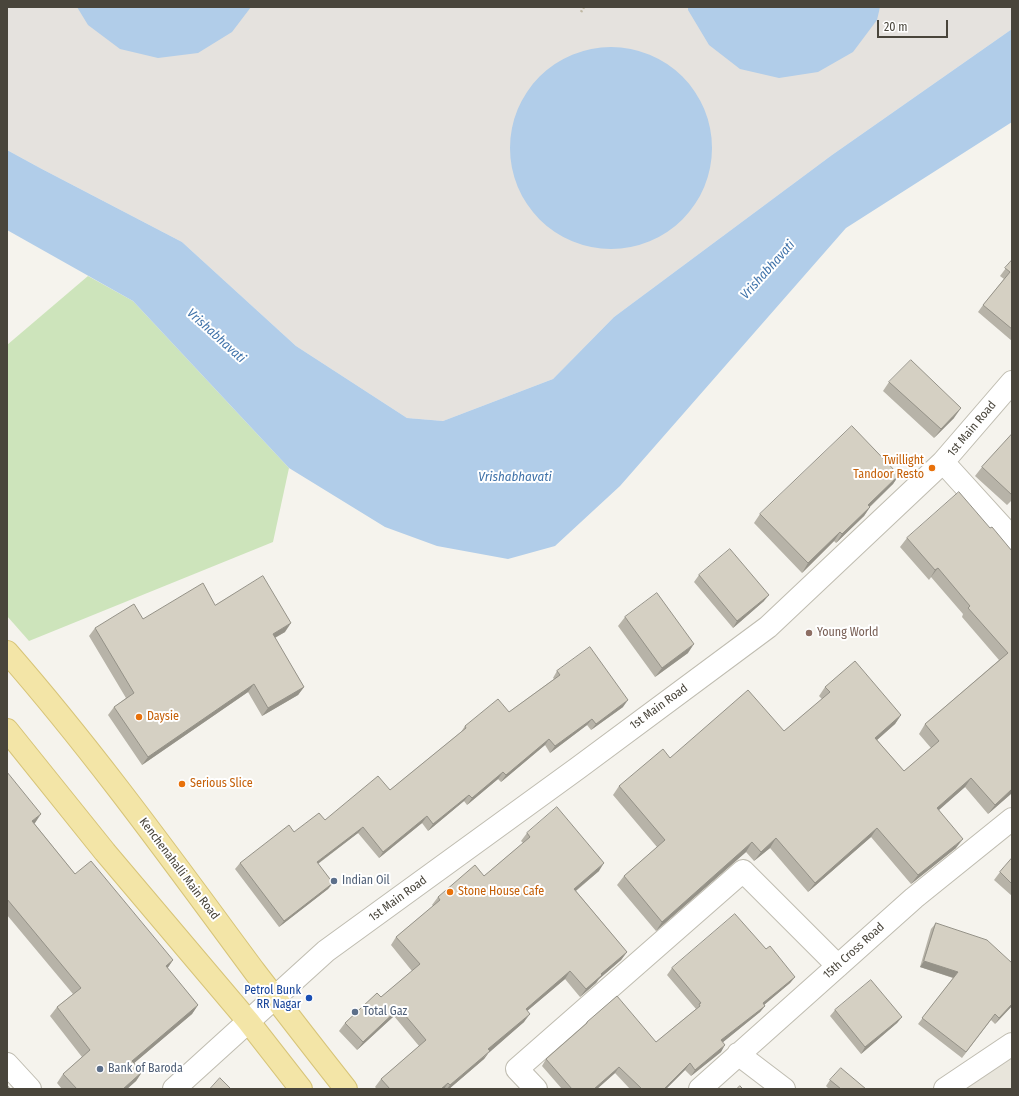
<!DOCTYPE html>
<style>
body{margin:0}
#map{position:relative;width:1019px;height:1096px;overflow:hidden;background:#f5f3ed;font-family:"Fira Sans Condensed",sans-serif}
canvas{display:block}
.frame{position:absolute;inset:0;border:8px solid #49453b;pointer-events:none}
.scale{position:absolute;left:877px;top:20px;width:71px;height:18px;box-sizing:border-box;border:2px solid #49453b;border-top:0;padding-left:5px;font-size:12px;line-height:14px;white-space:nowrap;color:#49453b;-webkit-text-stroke:3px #fff;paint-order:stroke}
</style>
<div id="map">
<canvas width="1019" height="1096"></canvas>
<div class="frame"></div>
<div class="scale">20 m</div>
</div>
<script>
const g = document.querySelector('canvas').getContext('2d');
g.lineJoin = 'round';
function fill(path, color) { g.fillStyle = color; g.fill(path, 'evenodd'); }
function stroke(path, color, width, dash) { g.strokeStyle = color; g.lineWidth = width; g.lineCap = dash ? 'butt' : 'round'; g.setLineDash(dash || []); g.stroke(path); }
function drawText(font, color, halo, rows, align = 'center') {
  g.font = font + ' "Fira Sans Condensed",sans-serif'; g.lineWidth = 4; g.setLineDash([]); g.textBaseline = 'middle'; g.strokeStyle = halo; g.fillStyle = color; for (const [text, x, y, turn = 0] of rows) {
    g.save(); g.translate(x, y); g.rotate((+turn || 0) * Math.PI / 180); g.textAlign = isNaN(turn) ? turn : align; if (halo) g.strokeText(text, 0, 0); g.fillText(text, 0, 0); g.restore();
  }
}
fill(new Path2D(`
 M1012,1056V1089H966L990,1071Z`), '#e8e5db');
fill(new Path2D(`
 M7,7H1012V29L832,155L614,317L553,379L443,421L407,418L296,346L182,242L40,168L7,150Z`), '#e5e2de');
fill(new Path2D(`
 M88,276L133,301L289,468L273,542L29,641L7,616V345Z`), '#cde4bb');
fill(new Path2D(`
 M77,7H251L232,32L198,53L158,58L120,49L88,25Z
 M688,7H880L877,20L853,52L818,72L779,78L740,69L709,45L688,10Z
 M1012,29V122L846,228L620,486L555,546L508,559L437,546L385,527L289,468L133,301L7,230V150L40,168L182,242L296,346L407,418L443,421L553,379L614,317L832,155Z
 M510 148a101 101 0 1 1 202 0a101 101 0 1 1-202 0Z`), '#b1cde9');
const minor = new Path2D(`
 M943,462L1012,538
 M738,1054L784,1089
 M7,1064L30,1089
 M174,1089L326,951L578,768L768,627L943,462L1012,382
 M536,1089L517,1069L743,871L838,966
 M700,1089L914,898L1012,819
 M945,1089L1012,1044`);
const major = new Path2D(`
 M7,652C96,754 175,864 255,972C285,1011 315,1050 346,1089
 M7,730L105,852L248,1021L301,1089`);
stroke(minor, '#bfbcb0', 24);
stroke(major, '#d7c478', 24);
stroke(new Path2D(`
 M581,12L584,7`), '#bfb8a3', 2.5, [2, 2]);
stroke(minor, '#fff', 22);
stroke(major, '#f3e5a7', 22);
fill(new Path2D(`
 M1012,260V341L978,312L983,305L1004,279L1000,276Z
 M889,382L954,418L934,438L883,391Z
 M1012,434V500L1007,505L975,476L982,467Z
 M899,475L893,484L870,507L864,516L836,543L834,541L802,573L754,523L760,514Z
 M990,528L1012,551V793L988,814L965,787L938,810L956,848L911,884L871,837L808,892L770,848L754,861L746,852L656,931L617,885L624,876L657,847L613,795L619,786L670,758L784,731L822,699L819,696L825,687L901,715L895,724L877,740L904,771L931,748L919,734L925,724L999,660L962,617L963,614L931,577L929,580L900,547L907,538Z
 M699,575L764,601L733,628L694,582Z
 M215,605L285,632L275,638L304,687L298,695L262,716L248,692L142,765L108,715L114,707L126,698L89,636L95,628Z
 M625,617L688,653L655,677L618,626Z
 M557,671L623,707L591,730L587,725L550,753L545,745L501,782L498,779L467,805L464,801L428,831L422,823L379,858L358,833L318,864L333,883L328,889L279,927L235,869L240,863L294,832L325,820L390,790L461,732L465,726L509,712L554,679L553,678Z
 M7,772L34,823L75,874L173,960L167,968L198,1005L192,1014L134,1063L142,1072L136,1081L127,1089H62L57,1083L63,1074L82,1057L50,1016L57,1007L73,994L7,915Z
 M527,833L599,871L576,891L627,952L621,960L599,979L596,983L580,997L565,979L527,1011L524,1022L490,1051L484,1059L449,1089H377L375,1087L381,1079L419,1046L394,1016L357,1050L339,1031L345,1023L381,997L412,971L391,945L396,937L433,906L432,905L438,897L484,876L523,843L521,841Z
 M1012,858V896L994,880L1000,872Z
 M936,923L1012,1006L995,1024L991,1020L962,1058L918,1024L953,978L920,967L931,929Z
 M766,949L795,977L790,983L764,1005L765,1006L760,1012L723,1042L721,1052L691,1076L685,1070L666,1089H630L615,1073L597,1089H562L542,1066L546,1059L584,1026L587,1022L656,1042L696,1009L667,975L672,968Z
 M835,1010L902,1017L897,1023L861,1054L830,1016Z
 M830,1080L866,1089H829L826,1086Z`), '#b7b3a8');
fill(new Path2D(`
 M961,408L954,418L934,438L941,429Z
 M899,475L893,484L862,514L868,505Z
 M870,507L864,516L836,543L842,534Z
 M840,532L834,541L802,573L808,563Z
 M938,568L931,577L929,580L935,570Z
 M769,595L764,601L733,628L737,621Z
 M291,623L285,632L267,642L273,634Z
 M694,644L688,653L655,677L662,668Z
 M254,684L248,692L142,765L148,757Z
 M304,687L298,695L262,716L268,708Z
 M628,700L623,707L591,730L596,724Z
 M901,715L895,724L869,747L875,738Z
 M592,719L587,725L550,753L555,746Z
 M549,739L545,745L501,782L506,775Z
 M503,772L498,779L467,805L472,798Z
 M971,778L965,787L930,818L937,808Z
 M1012,789V793L988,814L995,805Z
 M469,795L464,801L428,831L433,824Z
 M41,814L35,823L26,830L32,821Z
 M427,816L422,823L379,858L383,852Z
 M363,827L358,833L312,868L317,862Z
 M877,828L871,837L808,892L815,883Z
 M776,838L770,848L754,861L761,852Z
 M963,839L956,848L911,884L918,875Z
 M752,842L746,852L656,931L662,922Z
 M604,863L599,871L568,897L574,889Z
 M333,883L328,889L279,927L284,921Z
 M627,952L621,960L599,979L596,983L580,997L586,989L601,974Z
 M173,960L167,969L166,966Z
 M924,961L958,972L954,978L920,967Z
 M570,971L565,979L520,1017L526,1009Z
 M795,977L790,983L758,1010L763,1003Z
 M1012,1004V1006L995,1024L999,1018Z
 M198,1005L192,1014L126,1070L132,1061Z
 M765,1006L760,1012L717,1047L721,1040Z
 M399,1008L394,1016L357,1050L363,1042Z
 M530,1014L524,1022L483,1058L488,1049Z
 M902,1017L897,1023L861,1054L865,1047Z
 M725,1045L721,1052L691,1076L695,1070Z
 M490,1051L484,1059L449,1089H447L450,1085Z
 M690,1063L685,1070L666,1089H664Z
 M619,1067L615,1073L597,1089H594Z
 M142,1072L136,1081L127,1089H123Z
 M448,1083L444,1089H441Z`), '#959288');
const building = new Path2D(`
 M1012,260V329L983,305L1010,272L1005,268Z
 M911,360L961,408L941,429L889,382Z
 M852,426L899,475L868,505L870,507L842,534L840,532L808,563L760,514Z
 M1012,434V495L982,467Z
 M959,492L990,528L992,527L1012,551V789L995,805L971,778L937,808L963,839L918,875L877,828L815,883L776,838L761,852L752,842L662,922L624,876L665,840L619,786L663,749L670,758L748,690L784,731L830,692L825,687L855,661L901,715L875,738L904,771L939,741L925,724L1008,653L968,608L970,606L938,568L935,570L907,538Z
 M730,549L769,595L737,621L699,575Z
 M263,576L291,623L273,634L304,687L268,708L254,684L148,757L114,707L134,693L95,628L134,604L143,619L203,583L215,605Z
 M657,593L694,644L662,668L625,617Z
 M590,647L628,700L596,724L592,719L555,746L549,739L506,775L503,772L472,798L469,795L433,824L427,816L383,852L363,827L317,862L333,883L284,921L240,863L289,825L294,832L319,813L325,820L378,776L390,790L466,728L465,726L498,699L509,712L560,675L557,671Z
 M7,772L41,814L32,821L75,874L91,861L173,960L166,966L198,1005L132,1061L142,1072L123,1089H77L63,1074L90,1050L57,1007L81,988L7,899Z
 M557,807L604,863L574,889L627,952L601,974L602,975L586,989L570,971L526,1009L530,1014L488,1049L490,1051L450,1085L448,1083L441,1089H390L381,1079L426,1040L399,1008L363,1042L345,1023L377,993L381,997L420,964L396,937L440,900L438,897L475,865L484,876L530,837L527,833Z
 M1012,858V884L1000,872Z
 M735,914L766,949L770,946L795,977L763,1003L765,1006L721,1040L725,1045L695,1070L690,1063L664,1089H642L619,1067L594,1089H572L546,1059L587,1023V1022L617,996L656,1042L700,1006L699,1004L701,1003L672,968Z
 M936,923L987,940L1012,963V1004L999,1018L995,1014L966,1052L922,1018L958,972L924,961Z
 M871,980L902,1017L865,1047L835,1010Z
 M841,1068L866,1089H841L830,1080Z
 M220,1078L231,1089H210Z
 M7,1085L10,1089H7Z
 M740,1086L743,1089H737Z`);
fill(building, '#d5d0c3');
stroke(building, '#959288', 1);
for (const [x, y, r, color] of [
 [932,468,4,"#e8710a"],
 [809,633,4,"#8d6e63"],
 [139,717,4,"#e8710a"],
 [182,784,4,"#e8710a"],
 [334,881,4,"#5c6f8a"],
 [450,892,4,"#e8710a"],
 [309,998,4,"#1a4fb4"],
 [355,1012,4,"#5c6f8a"],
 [100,1069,4,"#5c6f8a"]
]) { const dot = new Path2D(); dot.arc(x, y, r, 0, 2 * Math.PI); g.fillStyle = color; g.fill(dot); stroke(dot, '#fff', 1.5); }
drawText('12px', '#49453b', '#fff', [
 ["1st Main Road",972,429,-50],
 ["1st Main Road",659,707,-36],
 ["Kenchenahalli Main Road",179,869,53],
 ["1st Main Road",398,899,-36],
 ["15th Cross Road",854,951,-42]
]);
drawText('12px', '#c56008', '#fff', [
 ["Twillight",924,461,"right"],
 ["Tandoor Resto",924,475,"right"],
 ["Daysie",147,717],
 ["Serious Slice",190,784],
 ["Stone House Cafe",458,892]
], 'left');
drawText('12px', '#785e54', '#fff', [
 ["Young World",817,633]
], 'left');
drawText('12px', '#4e5e75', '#fff', [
 ["Indian Oil",342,881],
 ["Total Gaz",363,1012],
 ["Bank of Baroda",108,1069]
], 'left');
drawText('12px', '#164399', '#fff', [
 ["Petrol Bunk",301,991],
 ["RR Nagar",301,1005]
], 'right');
drawText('italic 13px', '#3f72a9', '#fff', [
 ["Vrishabhavati",768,270,-48],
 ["Vrishabhavati",216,336,42],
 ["Vrishabhavati",515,477]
]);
</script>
